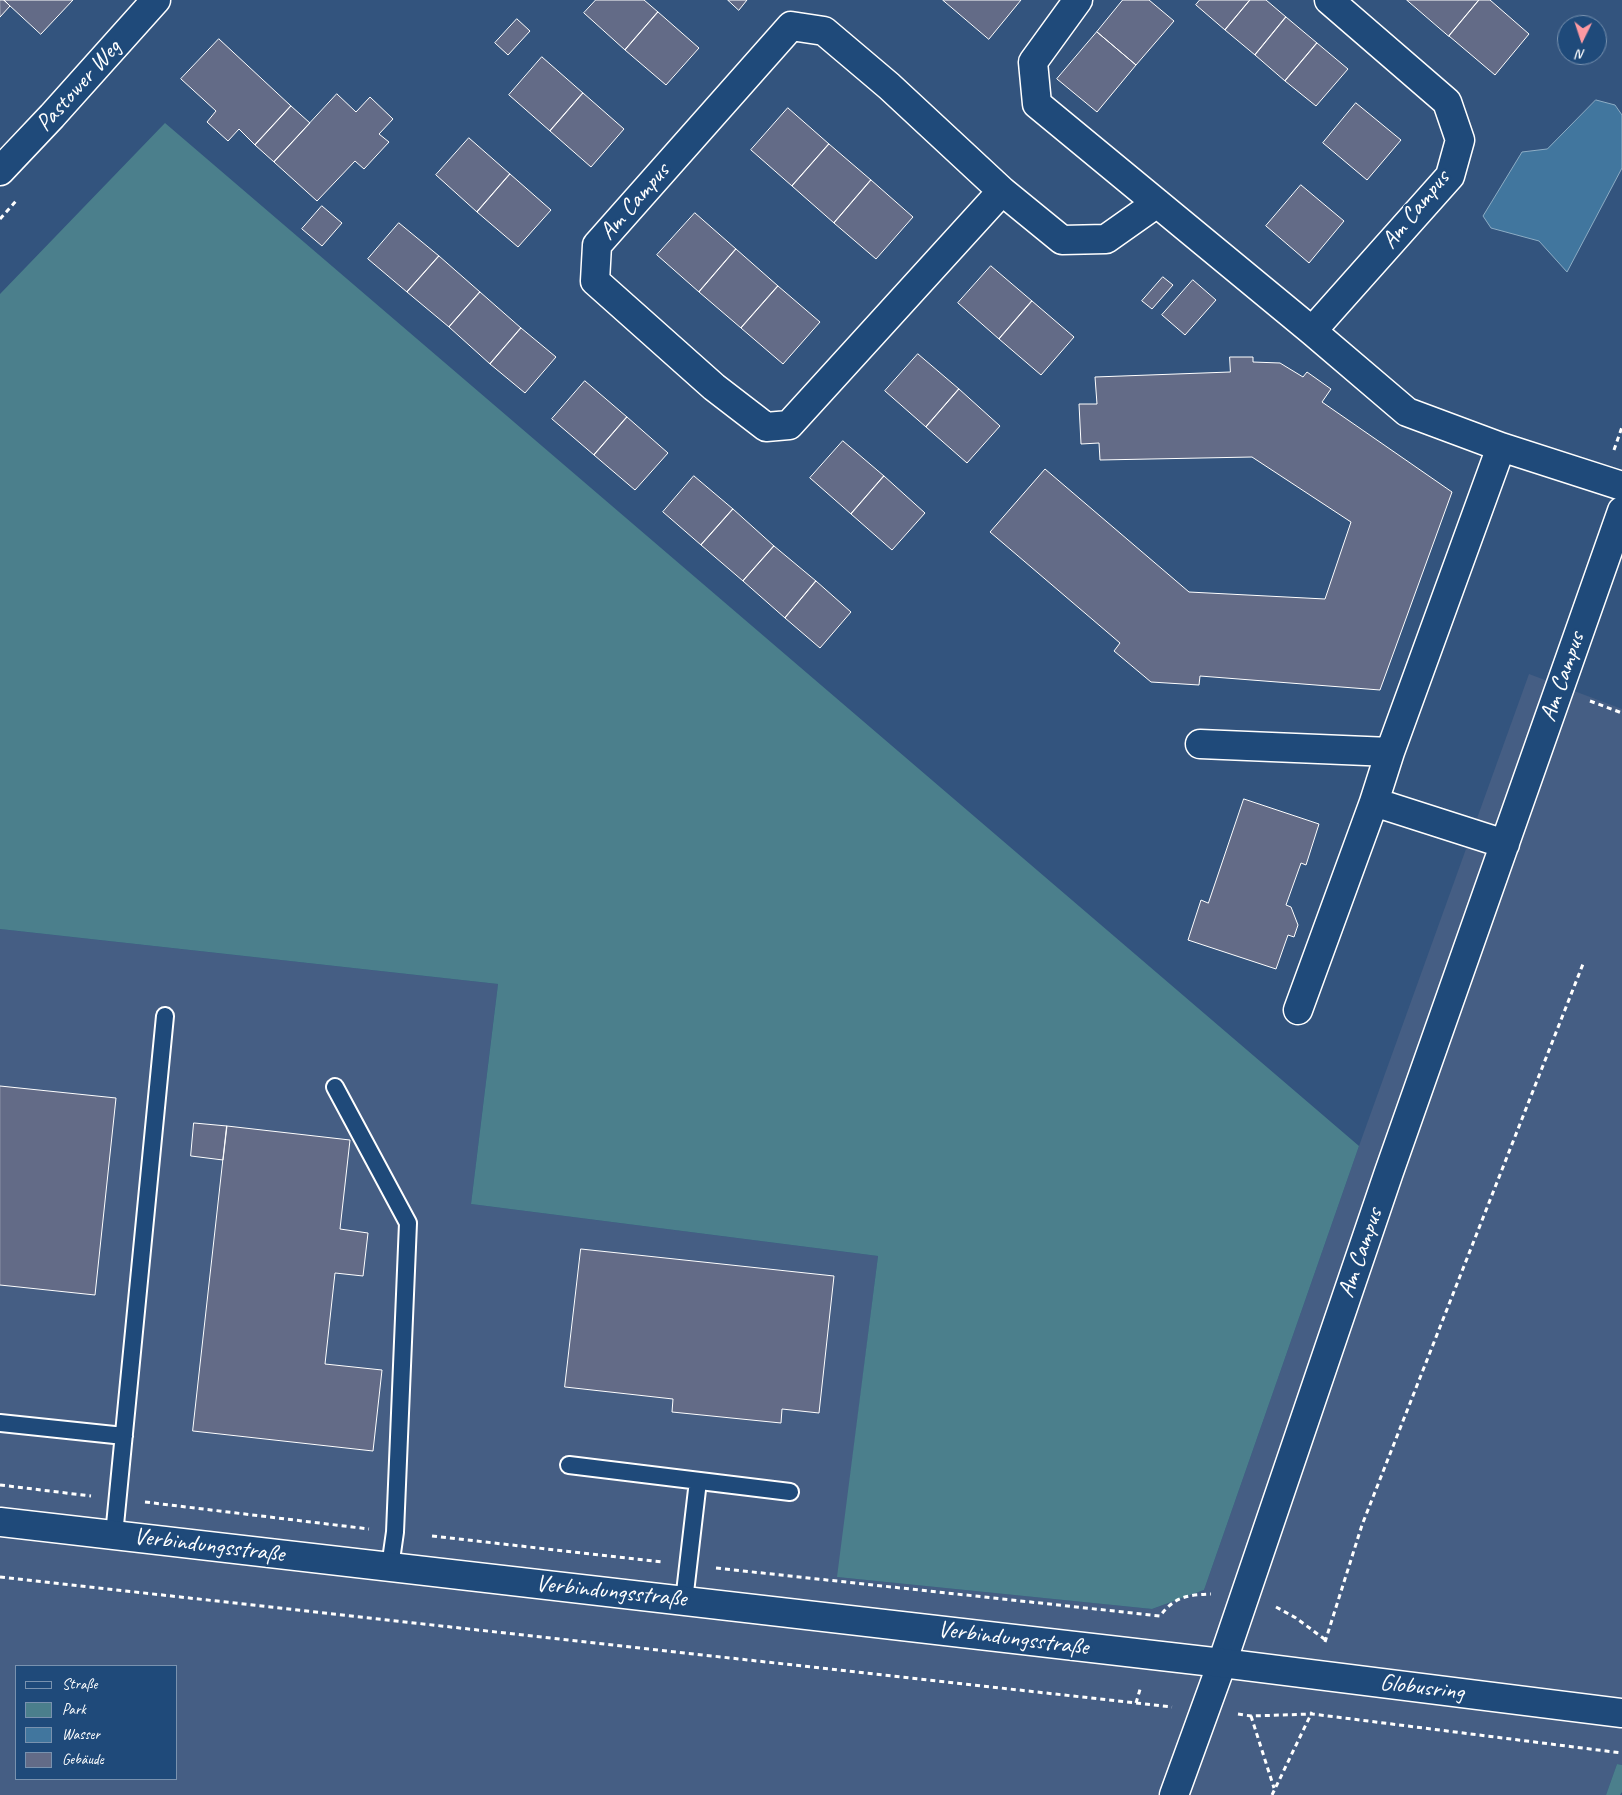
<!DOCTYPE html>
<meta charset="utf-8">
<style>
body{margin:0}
#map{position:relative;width:1622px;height:1795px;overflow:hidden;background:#33547e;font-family:Caveat,sans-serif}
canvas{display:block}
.legend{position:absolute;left:15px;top:1665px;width:162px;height:115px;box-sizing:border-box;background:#1f4a7a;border:1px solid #7992af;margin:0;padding:6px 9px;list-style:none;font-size:15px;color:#fff}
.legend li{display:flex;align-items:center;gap:10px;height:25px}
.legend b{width:25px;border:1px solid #7992af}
.north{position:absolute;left:1557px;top:15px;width:50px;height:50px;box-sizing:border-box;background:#1f4a7a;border:1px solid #7992af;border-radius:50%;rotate:184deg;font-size:14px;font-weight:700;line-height:20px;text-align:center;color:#fff}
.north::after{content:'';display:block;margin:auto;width:18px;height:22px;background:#ff9aa2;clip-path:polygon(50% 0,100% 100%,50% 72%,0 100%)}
</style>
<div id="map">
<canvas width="1622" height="1795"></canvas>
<ul class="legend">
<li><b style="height:6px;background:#1f4a7a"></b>Straße</li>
<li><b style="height:14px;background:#4b7f8c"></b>Park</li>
<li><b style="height:14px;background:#41769e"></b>Wasser</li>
<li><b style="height:14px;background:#636b87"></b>Gebäude</li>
</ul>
<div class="north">N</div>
</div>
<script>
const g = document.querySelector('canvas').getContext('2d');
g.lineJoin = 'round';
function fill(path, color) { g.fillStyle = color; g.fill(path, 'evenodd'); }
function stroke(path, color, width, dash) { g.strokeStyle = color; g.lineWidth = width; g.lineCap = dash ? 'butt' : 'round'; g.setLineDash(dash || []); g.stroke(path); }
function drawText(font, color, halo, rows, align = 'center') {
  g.font = font + ' Caveat,sans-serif'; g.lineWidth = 5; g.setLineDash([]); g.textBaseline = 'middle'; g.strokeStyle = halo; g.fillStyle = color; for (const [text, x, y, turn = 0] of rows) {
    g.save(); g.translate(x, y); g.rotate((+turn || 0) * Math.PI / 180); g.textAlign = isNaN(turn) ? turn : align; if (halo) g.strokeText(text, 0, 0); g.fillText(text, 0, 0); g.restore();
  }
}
fill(new Path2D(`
 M1529,674L1622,709V1765L1617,1764L1606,1795H0V929L498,984L471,1204L878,1256L838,1577L1152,1609L1204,1590L1359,1146ZM16,1666H176V1779H16Z`), '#455e84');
fill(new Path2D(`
 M165,123L1359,1146L1204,1590L1152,1609L837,1577L878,1256L471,1204L498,984L0,929V294Z
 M1617,1764L1622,1765V1792L1620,1795H1606Z`), '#4b7f8c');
const water = new Path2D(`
 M1596,100L1615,105L1622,115V168L1567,272L1539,241L1491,228L1483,216L1522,152L1547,149Z`);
fill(water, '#41769e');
stroke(water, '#8dadc5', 1);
const building = new Path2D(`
 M0,0H4L10,6L0,17Z
 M4,0H73L41,34Z
 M596,0H644L658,12L625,50L584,13Z
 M728,0H747L739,10Z
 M943,0H1021L989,39Z
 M1123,0H1149L1174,21L1136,65L1097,32Z
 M1200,0H1250L1225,30L1196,5Z
 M1250,0H1266L1286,17L1255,55L1225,30Z
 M1407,0H1479L1449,36Z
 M1479,0H1490L1529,34L1495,75L1449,36Z
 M658,12L699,48L666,85L625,50Z
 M1286,17L1317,43L1285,81L1255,55Z
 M517,19L530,31L508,55L495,43Z
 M1097,32L1136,65L1097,112L1057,79Z
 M219,39L291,106L255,145L239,129L228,141L207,122L216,111L181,79Z
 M1317,43L1348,69L1316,106L1285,81Z
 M542,57L583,93L550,131L509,95Z
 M583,93L624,129L591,167L550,131Z
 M337,94L356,112L370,97L393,119L379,134L389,142L364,169L355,161L317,201L274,162Z
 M1356,103L1401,140L1367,180L1323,143Z
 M291,106L310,123L274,162L255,145Z
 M788,108L829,144L792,186L751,150Z
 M469,138L510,174L477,212L436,175Z
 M829,144L871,180L834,223L792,186Z
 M510,174L551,210L518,247L477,212Z
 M871,180L913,217L876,259L834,223Z
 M1301,185L1344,221L1309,263L1266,226Z
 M322,206L342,223L322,246L302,229Z
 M695,213L736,249L699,292L657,255Z
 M399,223L439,256L407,292L368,259Z
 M736,249L778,286L741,328L699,292Z
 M439,256L480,292L449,327L407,292Z
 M991,266L1032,301L999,339L958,303Z
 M1163,277L1173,285L1152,309L1142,301Z
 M1193,280L1216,300L1185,335L1162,315Z
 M778,286L820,322L783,364L741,328Z
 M480,292L521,328L490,364L449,327Z
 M1032,301L1074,337L1041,375L999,339Z
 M521,328L556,357L525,393L490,364Z
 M918,354L959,389L926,427L885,391Z
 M1230,357H1253V362L1280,363L1303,377L1307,372L1331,389L1322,402L1452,492L1380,690L1200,676L1199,685L1151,682L1114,651L1120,643L990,532L1045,469L1189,592L1325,599L1351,522L1252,457L1100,460L1099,443L1081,444L1079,404H1097L1095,377L1230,372Z
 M585,381L627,417L594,455L552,419Z
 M959,389L1000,426L967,463L926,427Z
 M627,417L668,453L635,490L594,455Z
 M843,441L884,476L851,514L810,478Z
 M694,476L733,509L701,545L663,512Z
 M884,476L925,513L892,550L851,514Z
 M733,509L774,546L743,581L701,545Z
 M774,546L816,581L785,618L743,581Z
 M816,581L851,612L820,648L785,618Z
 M1244,799L1319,824L1306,865L1301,863L1286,905L1291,907L1298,925L1294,937L1288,935L1276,969L1188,940L1201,900L1208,903Z
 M0,1086L116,1098L95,1295L0,1285Z
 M194,1123L227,1126L223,1160L191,1156Z
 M227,1126L350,1140L340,1229L368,1233L363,1276L335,1273L325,1364L382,1370L373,1451L193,1431Z
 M581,1249L834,1276L819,1413L782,1409L781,1423L672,1412L673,1399L565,1387Z`);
fill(building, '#636b87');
stroke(building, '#fff', 1);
const service = new Path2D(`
 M335,1087L408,1223L395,1532L390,1567
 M0,1423L124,1436
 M569,1465L790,1492
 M114,1535L165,1016
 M684,1601L698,1481`);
const minor = new Path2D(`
 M1078,0L1033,62L1037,104L1312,331L1407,412L1501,447L1390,752L1374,802L1505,844
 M0,171L52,116L156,0
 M1002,191L889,86L824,31L791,26L597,245L595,281L714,387L766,427L789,425L1002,191L1062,240L1106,239L1157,203
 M1312,331L1450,176L1460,140L1447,102L1329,0
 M1501,447L1622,486
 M1200,744L1390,752
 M1298,1010L1374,802
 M1174,1795L1222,1663L1389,1172L1622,511`);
const tertiary = new Path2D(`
 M0,1522L1222,1663L1622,1713`);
stroke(service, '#fff', 20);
stroke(minor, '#fff', 31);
stroke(tertiary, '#fff', 31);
stroke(new Path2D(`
 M0,219L17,200
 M1614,450L1622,427
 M1590,701L1622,713
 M0,1485L91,1496
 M145,1502L369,1529
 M432,1536L662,1562
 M716,1568L1160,1616C1175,1596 1188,1595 1211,1594
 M0,1577L1172,1707
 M1276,1607L1296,1618L1327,1641
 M1325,1642L1362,1525L1583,964
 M1136,1703L1141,1686
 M1238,1714L1251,1716L1312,1714L1622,1753
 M1251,1716L1274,1788
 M1272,1795L1312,1712`), '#fff', 3, [5, 4]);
stroke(service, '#1f4a7a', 16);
stroke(minor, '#1f4a7a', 28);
stroke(tertiary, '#1f4a7a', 28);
drawText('24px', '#fff', '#1f4a7a', [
 ["Pastower Weg",79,86,-48],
 ["Am Campus",635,202,-49],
 ["Am Campus",1416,210,-51],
 ["Am Campus",1563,677,-71],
 ["Am Campus",1361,1253,-71],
 ["Verbindungsstraße",209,1546,7],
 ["Verbindungsstraße",611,1592,6],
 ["Verbindungsstraße",1013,1639,7],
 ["Globusring",1422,1688,7]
]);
</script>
